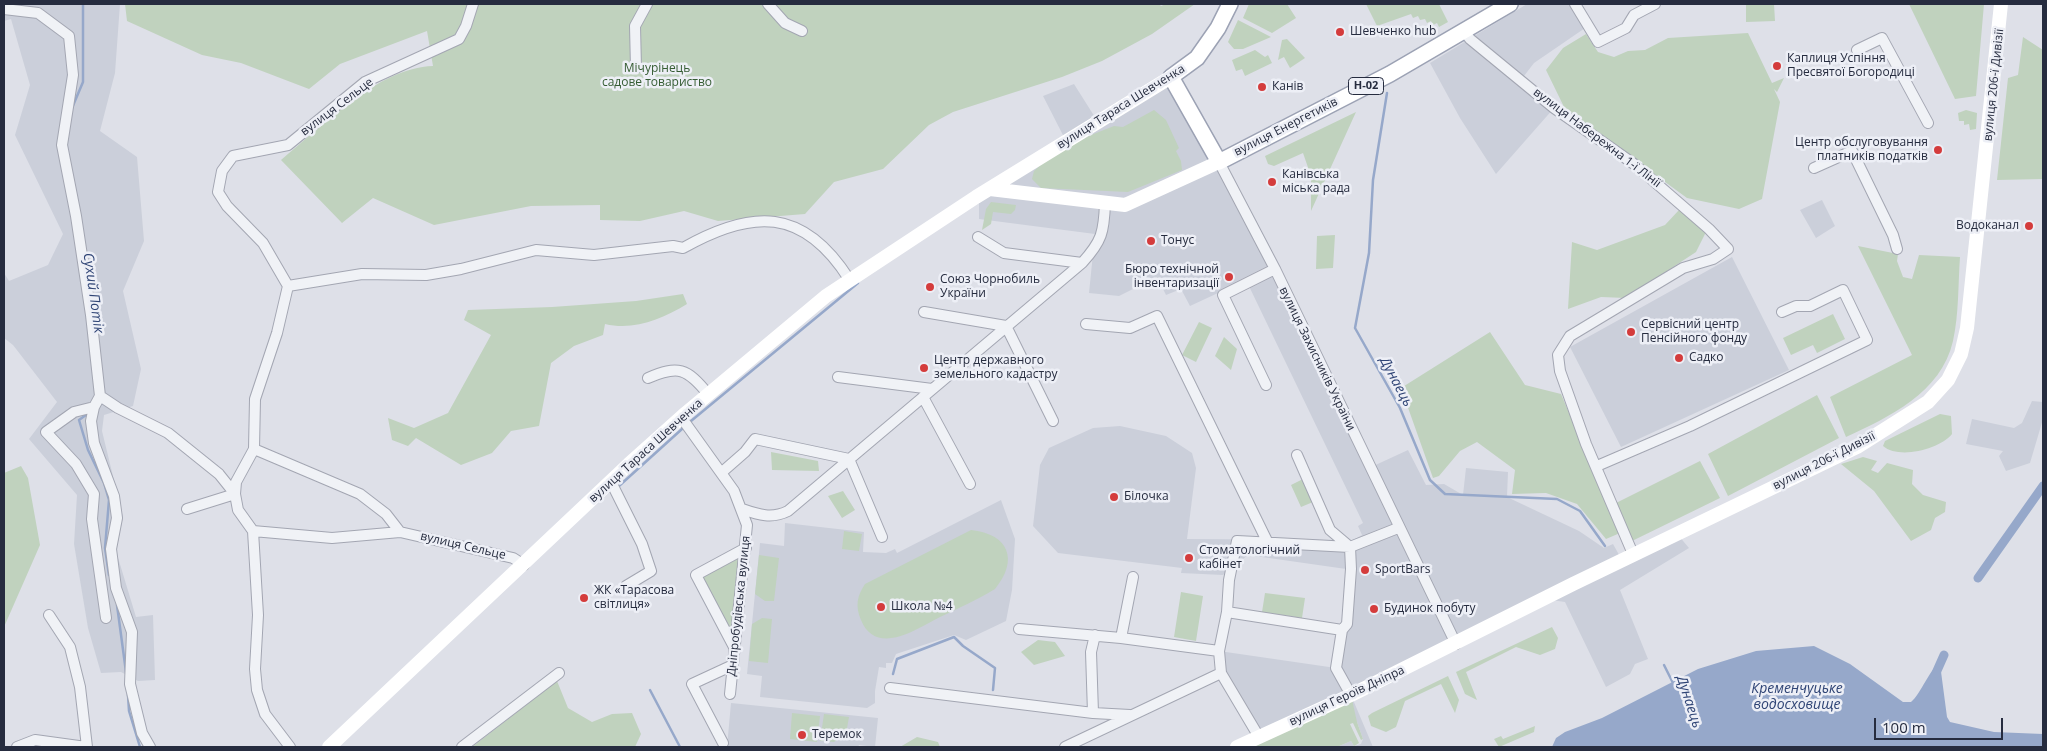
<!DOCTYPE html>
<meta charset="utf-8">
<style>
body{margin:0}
#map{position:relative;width:2047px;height:751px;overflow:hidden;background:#dee0e8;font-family:"Open Sans",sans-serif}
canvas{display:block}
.frame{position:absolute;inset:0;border:5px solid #262c3f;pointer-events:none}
.scale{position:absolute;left:1874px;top:718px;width:129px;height:22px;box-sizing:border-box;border:2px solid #262c3f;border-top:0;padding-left:6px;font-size:15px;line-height:18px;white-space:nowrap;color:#262c3f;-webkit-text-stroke:4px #edeff6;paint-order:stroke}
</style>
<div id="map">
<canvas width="2047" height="751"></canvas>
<div class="frame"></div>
<div class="scale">100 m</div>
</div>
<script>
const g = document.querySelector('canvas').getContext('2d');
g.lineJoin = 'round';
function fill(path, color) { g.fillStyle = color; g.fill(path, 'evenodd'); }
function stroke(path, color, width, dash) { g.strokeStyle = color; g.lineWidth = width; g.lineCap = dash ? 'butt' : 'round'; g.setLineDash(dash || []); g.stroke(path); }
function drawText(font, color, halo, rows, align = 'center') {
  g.font = font + ' "Open Sans",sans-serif'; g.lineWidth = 5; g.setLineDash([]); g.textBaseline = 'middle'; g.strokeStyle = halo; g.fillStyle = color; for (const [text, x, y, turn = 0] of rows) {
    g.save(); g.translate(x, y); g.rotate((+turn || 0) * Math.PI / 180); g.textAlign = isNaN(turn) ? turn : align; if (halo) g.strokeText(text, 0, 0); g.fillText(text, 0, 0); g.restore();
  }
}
fill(new Path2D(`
 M4,4H120L115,73L100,131L137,157L144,241L123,291L141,369L133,406L104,415L102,431L123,517L116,551L136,617L153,615L155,680L138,681L121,672L101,673L88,628L74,544L77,495L29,439L57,402L13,345L4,338V273L9,281L48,265L63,234L15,135L30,85L11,19L4,21Z
 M1527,4H1575L1588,26L1534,63L1524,76L1554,108L1496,174L1460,118L1430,63Z
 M1171,77L1219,162L1369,468L1408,450L1426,485L1444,484L1463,495L1466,468L1508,472L1507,497L1579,531L1604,548L1613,544L1623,562L1678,535L1689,548L1620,590L1648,659L1635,664L1630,674L1606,687L1565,602L1544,599L1351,695L1373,747H1337L1351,741L1354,746L1361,744L1363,739L1357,722L1259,737L1221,673L1219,651L1336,668L1342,630L1346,569L1248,555L1223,575L1181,573L1182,568L1058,553L1033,526L1040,465L1049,448L1093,428L1120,426L1166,436L1192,453L1196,468L1187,539L1353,540L1362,535L1358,526L1363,523L1246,280L1190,306L1181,289L1166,295L1157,277L1119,296L1089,293L1095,234L979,219V200L1066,141L1043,96L1074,84L1098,122Z
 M1822,200L1835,226L1816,238L1800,210Z
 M1732,257L1789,370L1621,447L1570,347Z
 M2032,401L2043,402V419L2030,463L2006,471L1999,456L2003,451L1966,444L1972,419L2014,428L2022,423Z
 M1001,500L1015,539L1012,590L1006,621L966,640L954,635L896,654L892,663H886V668L879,667L875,691V703L867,708L760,697L762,676L747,674L760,543L784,546L785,523L864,532L863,552L886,553L895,549L897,553Z
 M731,703L878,718L875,747L859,745L858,747H727Z`), '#cbcfda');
fill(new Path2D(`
 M125,4H1159L1161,6L1166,4H1195L1152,34L1102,61L1062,77L953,112L929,125L883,169L834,182L805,214L718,221L684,211L640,221L600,220V205L531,206L434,225L373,198L342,223L281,160C323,126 377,68 433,66L427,31L340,64L309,89L241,63L202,55L127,21Z
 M1249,4H1287L1296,18L1272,33L1243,18Z
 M1366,4H1439L1448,22L1439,27L1437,23L1433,25L1431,21L1427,23L1425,19L1420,20L1418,16L1413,18L1411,14L1377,26Z
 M1774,4L1775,21L1746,22V5Z
 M1909,4H1984L1976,96L1955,99Z
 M1238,20L1271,37L1243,49H1234L1228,42Z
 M1748,33L1772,83L1784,78L1777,92L1774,89L1780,102L1762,199L1739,209L1687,198L1565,109L1546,70L1563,48L1586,34L1598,52L1614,57L1628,51L1645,50L1668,38Z
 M2023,37L2043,50V179L1997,180L2008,78L2018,75Z
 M1287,39L1305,58L1290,68L1284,57L1278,60L1282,40Z
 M1255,50L1265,57L1268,55L1272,63L1245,76L1242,69L1236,71L1232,60Z
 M1154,110L1166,120L1179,148L1176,151L1181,161L1182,170L1128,192L1041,188L1032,179L1034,171L1047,159L1091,135L1114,126L1123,127Z
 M1966,110L1977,113L1976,129L1970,130L1969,124L1964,125V121H1959L1958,113Z
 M1356,112L1311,211V176L1303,153L1274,166L1268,164L1265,156Z
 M991,202L1016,205L1015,210L1011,214L993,212L991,224L982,230L986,209Z
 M1679,210L1706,232L1696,252L1626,298L1601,297L1568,309L1572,242L1597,250L1665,225Z
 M1335,235L1333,268L1316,269L1317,236Z
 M1858,246L1898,254L1897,261L1903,277L1912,279L1919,255L1960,257C1958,285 1959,314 1953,341C1941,393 1889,417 1846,437L1830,397L1912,355Z
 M683,294L687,304C662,319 634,331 605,324L603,335L574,346L551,363L539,426L511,431L492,453L461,465L416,438L408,446L392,440L388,418L414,428L448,413L491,335L464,320L468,310L552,307L636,301Z
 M1833,314L1845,339L1817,353L1813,345L1791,355L1783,338Z
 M1199,322L1212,328L1196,362L1182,355Z
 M1490,332L1525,385L1561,394L1620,533L1606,539L1577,504L1546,493L1512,494L1515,470L1477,442L1460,451L1439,476L1433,478L1401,388Z
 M1224,337L1237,349L1231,370L1215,356Z
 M1817,395L1839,438L1728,496L1708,454Z
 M1940,414L1951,416L1952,434C1940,449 1899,460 1883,446L1885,441Z
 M771,452L818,461L819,471L772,470Z
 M1863,457L1877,461L1871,470L1878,473L1887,463L1913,470L1912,484L1923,495L1946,502L1945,512L1935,518L1931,530L1911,541L1874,491L1841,464Z
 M1700,461L1720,498L1632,541L1616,503Z
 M21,466L28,478L40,545L4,627V473Z
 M1303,479L1313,502L1301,507L1291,485Z
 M843,491L855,510L842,518L828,496Z
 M971,530C1009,534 1019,560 995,589C977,600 959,608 940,617C917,629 876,657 861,620C855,606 857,596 865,584Z
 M844,531L862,534L859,551L842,549Z
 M759,555L779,558L774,601H765L755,594Z
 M739,558L732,633L703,577Z
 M1181,592L1203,596L1196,641L1174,637Z
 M1265,593L1305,598L1302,618L1262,612Z
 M762,618L772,619L768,663L749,661L752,624Z
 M1552,627L1558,638L1555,649L1540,655L1516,647L1466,672L1477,700L1465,694L1456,672Z
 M1038,640L1055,642L1065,656L1034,665L1021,652Z
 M1448,676L1459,700L1455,713L1441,684L1405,701L1396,727L1386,732L1371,726L1368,716L1372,713Z
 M557,681L568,708L592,722L612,714L632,713L641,734L635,747H472Z
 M1351,695L1357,722L1363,739L1361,740L1353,723L1350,724L1359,743L1356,745L1354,746L1351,741L1337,747H1237Z
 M792,713L820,716L817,742L790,739Z
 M824,714L849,717L846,734L834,742L820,741Z
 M1535,726L1534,732L1499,747L1494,739L1501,736L1503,739Z
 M917,737L938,742L940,747H900Z`), '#c0d2be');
fill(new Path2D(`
 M1814,646L1850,664L1903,702H1911C1921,694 1931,666 1940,664L1947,717L1950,722L1994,732L2043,734V747H1552L1556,738L1565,732L1602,718L1698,669L1756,651Z`), '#96a8ca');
stroke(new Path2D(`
 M1387,93L1373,180L1369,253L1355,328L1400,408L1430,480L1445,494L1557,499L1580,511L1605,546
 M72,108L83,82V4
 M90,412L79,420L88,450L104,483L109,500L105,548L109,575
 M691,421L858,283
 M619,486L682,429
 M117,605L126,672
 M1664,665L1673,683
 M893,674L897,659L954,637L963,646L995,668L993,690
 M650,690L680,747
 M128,695L129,711L140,747`), '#96a8ca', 2.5);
stroke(new Path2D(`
 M1978,578L2043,486
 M1936,673L1944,655`), '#96a8ca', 9);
const street = new Path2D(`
 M768,4L785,23L802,31
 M1575,4L1598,42L1626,28L1634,15L1655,4
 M4,9L38,13L69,36L73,75L62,145L76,216L91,315L100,396L94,407L91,421L94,443L114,496L117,518L111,549L116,588L132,632L130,684L142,733L150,747
 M1463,30L1470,39L1554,108L1634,164L1709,229L1728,249L1713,259L1683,268L1570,336L1558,355L1560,371L1586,444L1633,554
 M1857,50L1882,38L1928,123
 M636,68L635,26L647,4
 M1219,162L1275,269L1456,644
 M1814,168L1852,151L1893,235L1897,249
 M978,237L1004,253L1082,263C1102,241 1104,232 1105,203
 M288,286L362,274L426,275L461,269L536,250L594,255L673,246L683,248C752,209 803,207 849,279
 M924,312L1006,326L1053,421
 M1086,324L1130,328L1157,316L1267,541
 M838,377L932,389
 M648,378C678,365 687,368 708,394
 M1266,385L1223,295L1275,269
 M100,396L118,408L168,433L219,474L235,494
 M923,397L970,484
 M90,408L74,412L46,432L76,464L94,494L92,519L106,618
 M681,417L734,491L747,525L730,694
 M254,449L360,494L386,514L400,532L513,558L524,565
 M1297,455L1330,530L1350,547L1351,569L1347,624L1342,630L1336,668L1351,695
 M1597,466L1690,426L1867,340L1843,290L1810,306H1796L1782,312
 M721,473L745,452L755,439L849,459L882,537
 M611,482L642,544L651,571L626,586
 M187,509L235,494
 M742,509C759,515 772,519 788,511L1082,263
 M253,531L332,538L400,532
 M1227,612L1342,630
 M49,615L70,647L80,687L87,747
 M1019,629L1121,638L1219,651
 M1121,638L1133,577
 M735,649L696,575L746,548
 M1221,673L1259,737
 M890,688L1093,713L1130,715
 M1093,713L1091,652L1095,635
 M723,743L692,684L733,665
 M17,747L35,740L86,747
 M290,747L265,714L257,690L255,669L258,615L253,531L238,510L235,494L236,482L254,449L255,399L277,333L288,286L263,243L227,206L218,192L222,171L233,156L288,145L365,82L459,39L466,26L473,4
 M462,747L559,673
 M1065,747L1221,673L1219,651L1227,612L1229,580L1237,541L1350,547L1398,528`);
const primary = new Path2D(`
 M1230,4L1218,28L1197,58L1171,77L1219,162L1390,74L1510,4`);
stroke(street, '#a3a6b2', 12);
stroke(primary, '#9ca2b4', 18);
stroke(street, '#f0f2f6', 10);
stroke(new Path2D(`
 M990,189L1125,205L1219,162
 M329,747L629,464L686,413L826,296L976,197L1171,77
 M1237,747L1351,695L1573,584L1857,447L1928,402L1948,380L1961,354L1967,328L2001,4`), '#fff', 14);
stroke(primary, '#fff', 15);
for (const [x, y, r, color] of [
 [1340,32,5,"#d43c3c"],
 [1777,66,5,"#d43c3c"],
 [1262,87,5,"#d43c3c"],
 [1938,150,5,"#d43c3c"],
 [1272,182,5,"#d43c3c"],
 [2029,226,5,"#d43c3c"],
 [1151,241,5,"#d43c3c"],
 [1229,277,5,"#d43c3c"],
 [930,287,5,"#d43c3c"],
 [1631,332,5,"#d43c3c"],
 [1679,358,5,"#d43c3c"],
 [924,368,5,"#d43c3c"],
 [1114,497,5,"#d43c3c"],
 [1189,558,5,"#d43c3c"],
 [1365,570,5,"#d43c3c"],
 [584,598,5,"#d43c3c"],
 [881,607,5,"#d43c3c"],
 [1374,609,5,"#d43c3c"],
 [802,735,5,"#d43c3c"]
]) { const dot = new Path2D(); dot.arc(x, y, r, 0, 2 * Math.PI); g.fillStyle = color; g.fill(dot); stroke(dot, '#edeff6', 2); }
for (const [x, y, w] of [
 [1366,86,35]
]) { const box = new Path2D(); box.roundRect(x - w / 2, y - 8.5, w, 17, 4); g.fillStyle = '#edeff6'; g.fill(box); stroke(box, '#262c3f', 1); }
drawText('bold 11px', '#262c3f', null, [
 ["Н-02",1366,86]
]);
drawText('12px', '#262c3f', '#edeff6', [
 ["Шевченко hub",1350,32],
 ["Каплиця Успіння",1787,59],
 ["Пресвятої Богородиці",1787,73],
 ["Канів",1272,87],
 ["Центр обслуговування",1928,143,"right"],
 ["платників податків",1928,157,"right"],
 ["Канівська",1282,175],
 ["міська рада",1282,189],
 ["Водоканал",2019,226,"right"],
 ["Тонус",1161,241],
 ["Бюро технічной",1219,270,"right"],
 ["інвентаризації",1219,284,"right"],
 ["Союз Чорнобиль",940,280],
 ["України",940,294],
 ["Сервісний центр",1641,325],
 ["Пенсійного фонду",1641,339],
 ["Садко",1689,358],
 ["Центр державного",934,361],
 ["земельного кадастру",934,375],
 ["Білочка",1124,497],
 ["Стоматологічний",1199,551],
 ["кабінет",1199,565],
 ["SportBars",1375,570],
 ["ЖК «Тарасова",594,591],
 ["світлиця»",594,605],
 ["Школа №4",891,607],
 ["Будинок побуту",1384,609],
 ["Теремок",812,735]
], 'left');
drawText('12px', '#355c33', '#edeff6', [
 ["Мічурінець",657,69],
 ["садове товариство",657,83]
]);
drawText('12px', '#262c3f', '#edeff6', [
 ["вулиця 206-ї Дивізії",1994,85,-84],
 ["вулиця Сельце",337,107,-37],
 ["вулиця Тараса Шевченка",1121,107,-32],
 ["вулиця Енергетиків",1286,127,-27],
 ["вулиця Набережна 1-ї Лінії",1597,138,37],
 ["вулиця Захисників України",1317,359,64],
 ["вулиця Тараса Шевченка",646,451,-42],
 ["вулиця 206-ї Дивізії",1824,461,-27],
 ["вулиця Сельце",463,546,13],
 ["Дніпробудівська вулиця",739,606,-84],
 ["вулиця Героїв Дніпра",1347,696,-25]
]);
drawText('italic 14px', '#2f4475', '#edeff6', [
 ["Сухий Потік",93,293,82],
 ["Дунаець",1396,382,62],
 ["Кременчуцьке",1797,689],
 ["водосховище",1797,705],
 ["Дунаець",1689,702,72]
]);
</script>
